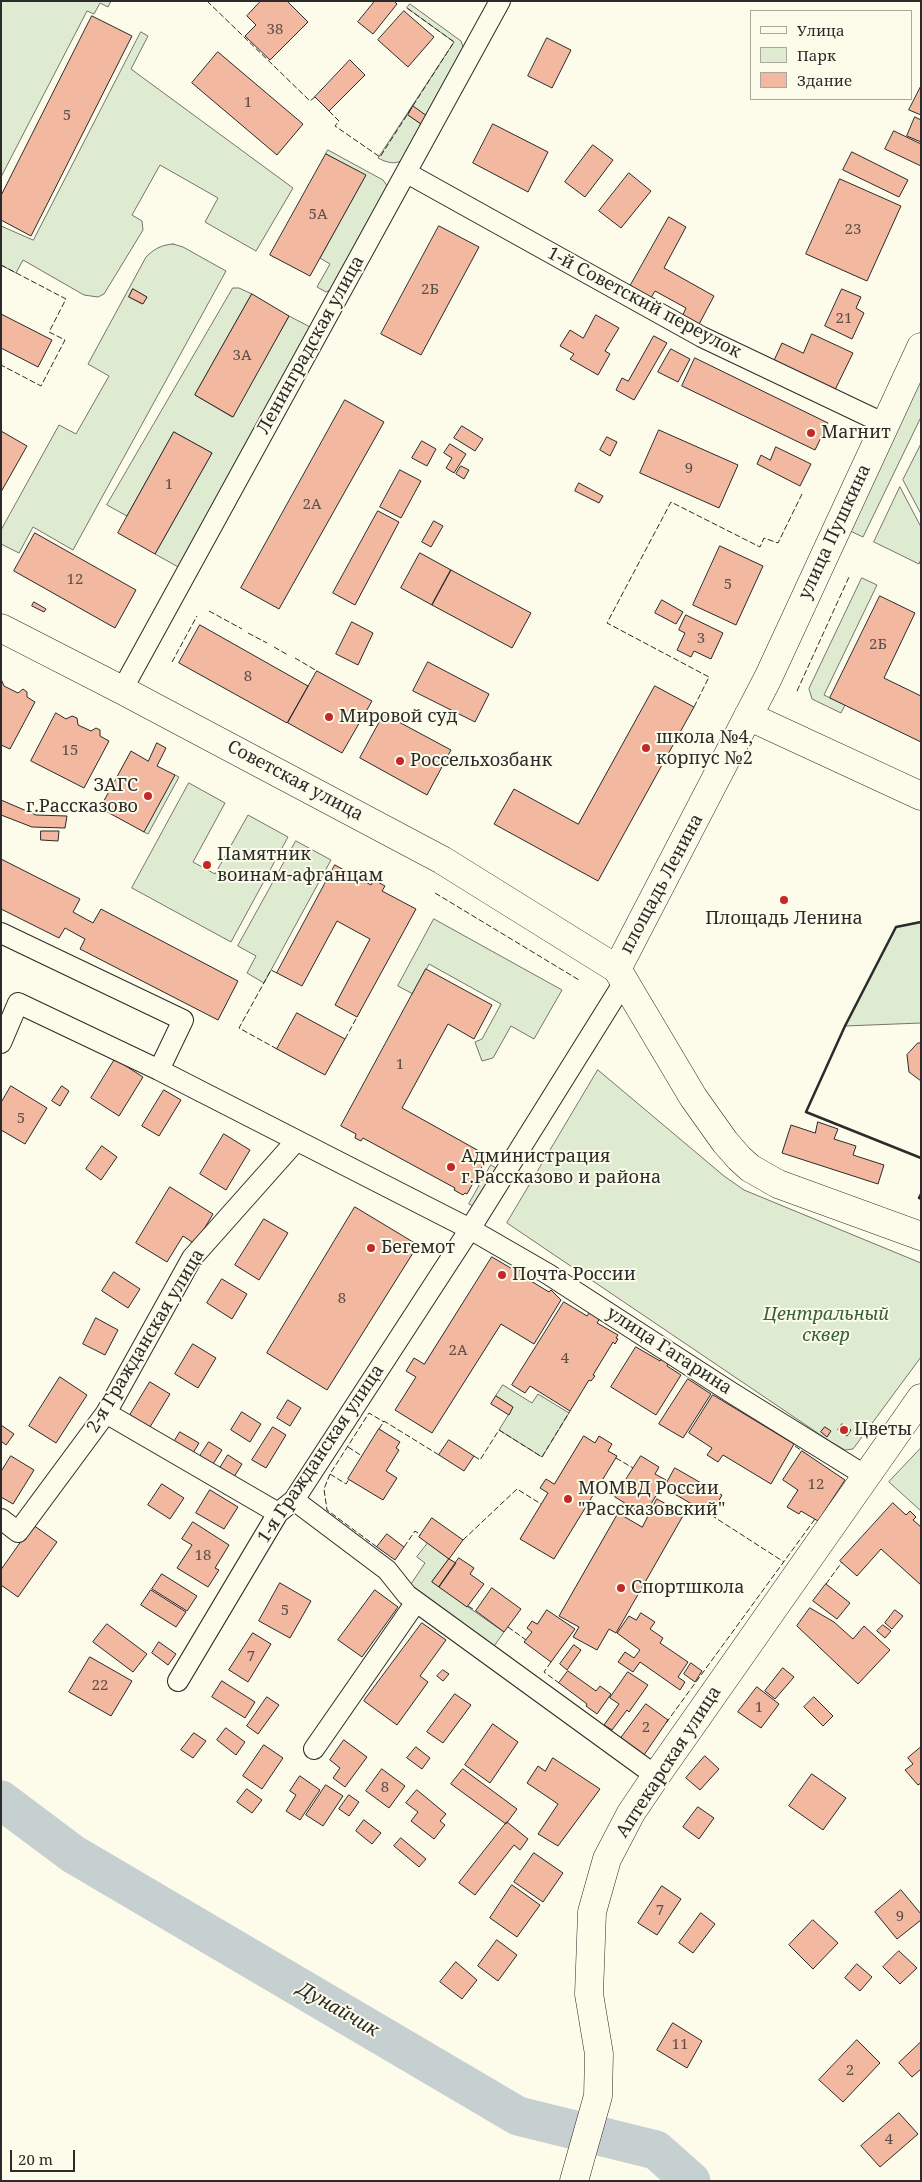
<!DOCTYPE html>
<meta charset="utf-8">
<style>
body{margin:0}
#map{position:relative;width:922px;height:2182px;overflow:hidden;background:#fdfbea;font-family:"Noto Serif",serif}
canvas{display:block}
.frame{position:absolute;inset:0;border:2px solid #2b2b2b;pointer-events:none}
.legend{position:absolute;left:750px;top:10px;width:162px;height:90px;box-sizing:border-box;background:#fdfbea;border:1px solid #a9a89e;margin:0;padding:6px 9px;list-style:none;font-size:15px;color:#2b2b2b}
.legend li{display:flex;align-items:center;gap:10px;height:25px}
.legend b{width:25px;border:1px solid #a9a89e}
.scale{position:absolute;left:10px;top:2150px;width:65px;height:22px;box-sizing:border-box;border:2px solid #2b2b2b;border-top:0;padding-left:6px;font-size:15px;line-height:18px;white-space:nowrap;color:#2b2b2b;-webkit-text-stroke:4px #fdfbea;paint-order:stroke}
</style>
<div id="map">
<canvas width="922" height="2182"></canvas>
<div class="frame"></div>
<ul class="legend">
<li><b style="height:6px;background:#fdfbea"></b>Улица</li>
<li><b style="height:14px;background:#deebd1"></b>Парк</li>
<li><b style="height:14px;background:#f2b8a0"></b>Здание</li>
</ul>
<div class="scale">20 m</div>
</div>
<script>
const g = document.querySelector('canvas').getContext('2d');
g.lineJoin = 'round';
function fill(path, color) { g.fillStyle = color; g.fill(path, 'evenodd'); }
function stroke(path, color, width, dash) { g.strokeStyle = color; g.lineWidth = width; g.lineCap = dash ? 'butt' : 'round'; g.setLineDash(dash || []); g.stroke(path); }
function drawText(font, color, halo, rows, align = 'center') {
  g.font = font + ' "Noto Serif",serif'; g.lineWidth = 4; g.setLineDash([]); g.textBaseline = 'middle'; g.strokeStyle = halo; g.fillStyle = color; for (const [text, x, y, turn = 0] of rows) {
    g.save(); g.translate(x, y); g.rotate((+turn || 0) * Math.PI / 180); g.textAlign = isNaN(turn) ? turn : align; if (halo) g.strokeText(text, 0, 0); g.fillText(text, 0, 0); g.restore();
  }
}
const green = new Path2D(`
 M1,1H111L108,7L100,3L94,14L87,11L1,177Z
 M410,4L461,41L465,53L410,153C401,165 391,165 378,158L454,42L407,8ZM413,107L427,116L421,124L408,115Z
 M141,32L148,36L131,69L293,188L256,251L205,222L218,198L160,165L132,215L142,221L143,230L104,294L98,297L84,295L23,260L16,273L1,265V226L33,240Z
 M328,150L383,180L388,187L332,289L326,292L317,287L330,264L320,258L365,176L326,154Z
 M173,244L183,247L226,271L73,550L33,527L19,553L1,544V530L59,425L76,434L109,376L88,364L146,257C154,249 161,245 173,244ZM133,289L147,297L142,304L129,297Z
 M233,288H239L252,294L195,395L232,417L289,316L312,328L180,568L155,554L212,453L174,432L127,516L107,505Z
 M921,379V417L863,537L848,530Z
 M921,444V514L903,480Z
 M900,487L921,527V559L919,564L874,542Z
 M862,578L877,585L824,695L845,705L841,713L812,699L809,689Z
 M175,775L179,777L148,834L144,832Z
 M189,783L225,803L193,862L215,874L248,815L288,837L231,942L132,888Z
 M296,841L331,860L264,983L247,973L256,956L238,946Z
 M434,919L562,990L534,1039L511,1026L493,1058L482,1061L475,1042L482,1039L501,1004L429,964L413,994L398,986Z
 M921,922V1023L845,1026L896,927Z
 M598,1070L724,1176L744,1190L921,1263V1357L853,1449L845,1450L828,1440L507,1223Z
 M491,1165L496,1168L475,1207L469,1204Z
 M503,1385L532,1403L538,1394L569,1413L542,1457L499,1430L513,1407L496,1396Z
 M921,1448V1511L889,1482Z
 M428,1543L449,1559L432,1582L504,1632L492,1649L414,1593L411,1584L425,1563L417,1557Z`);
fill(green, '#deebd1');
stroke(green, '#74746e', 1);
stroke(new Path2D(`
 M1,1800L73,1854L518,2116L656,2150L691,2181`), '#c7d0d0', 39);
const building = new Path2D(`
 M261,1H287L308,22L270,60L245,36L256,25L247,16Z
 M375,1H394L397,4L373,34L358,22Z
 M404,11L434,37L408,67L378,40Z
 M92,16L132,36L31,236L1,220V196Z
 M547,38L571,50L552,88L528,76Z
 M218,52L303,124L277,155L192,83Z
 M350,60L365,75L329,111L315,97Z
 M921,86V115L909,110Z
 M413,106L427,116L421,124L408,115Z
 M915,117L921,120V142L907,136Z
 M493,124L548,152L528,192L473,163Z
 M894,131L921,144V166L885,149Z
 M593,145L613,160L585,197L565,182Z
 M852,152L908,180L899,197L843,170Z
 M326,154L366,175L310,276L270,255Z
 M629,173L651,191L621,228L599,211Z
 M840,179L901,206L867,281L806,254Z
 M669,217L686,227L664,268L714,296L697,328L681,319L686,308L655,291L649,301L628,290Z
 M439,226L479,247L421,355L381,334Z
 M133,289L147,297L143,304L129,297Z
 M842,289L861,297L856,308L864,313L852,339L825,326Z
 M252,294L289,316L233,417L195,395Z
 M1,314L52,340L38,367L1,348Z
 M596,315L619,328L605,351L610,354L598,375L570,359L574,354L560,346L570,330L583,338Z
 M812,334L853,353L832,396L771,367L782,343L803,353Z
 M654,336L667,343L634,400L616,390L622,378L628,381Z
 M671,349L690,359L678,382L658,372Z
 M695,358L828,423L815,450L682,386Z
 M345,400L384,422L279,609L241,588Z
 M462,426L483,439L475,451L454,438Z
 M659,430L738,465L719,508L640,473Z
 M1,431L27,446L1,492Z
 M174,432L212,453L155,554L118,533Z
 M607,437L617,442L610,456L600,450Z
 M422,441L436,449L427,466L412,458Z
 M450,444L466,454L454,473L446,468L452,458L444,453Z
 M776,447L811,464L800,486L757,464L761,455L770,460Z
 M461,466L469,470L464,479L456,474Z
 M400,470L421,481L401,518L380,507Z
 M579,483L603,496L599,503L575,491Z
 M378,511L399,522L355,605L333,593Z
 M434,521L443,526L431,547L422,542Z
 M35,533L136,590L115,628L14,571Z
 M720,546L763,566L736,625L693,605Z
 M420,553L451,570L432,605L401,588Z
 M451,570L531,613L512,648L432,605Z
 M880,596L915,613L884,678L921,696V742L830,698Z
 M662,600L683,612L676,624L655,613Z
 M34,602L46,609L44,612L32,606Z
 M686,615L723,633L711,659L694,651L691,657L677,650L685,633L679,630Z
 M352,622L373,633L358,665L336,654Z
 M200,625L308,686L287,723L179,663Z
 M428,662L489,694L475,722L413,691Z
 M317,671L372,701L342,753L288,723Z
 M1,679L4,686L18,693L23,689L27,692V697L35,702L10,749L1,745Z
 M655,686L694,707L598,881L494,824L514,789L578,824Z
 M56,713L66,719L72,716L77,718L78,725L91,731L96,728L100,730V736L109,741L84,788L31,761Z
 M384,714L451,750L427,795L360,758Z
 M157,743L166,748L157,766L175,775L144,832L100,808L131,751L148,761Z
 M1,800L36,815L67,816L65,828L32,827L1,815Z
 M41,831H59L58,841L41,840Z
 M1,859L80,899L73,912L93,923L101,909L238,981L218,1020L80,949L85,939L65,928L59,938L1,909Z
 M335,865L371,885L374,880L385,886L382,891L416,909L357,1017L335,1005L370,939L337,921L302,986L277,973Z
 M426,969L492,1005L474,1039L448,1024L402,1108L488,1156L467,1194L465,1193L463,1195L454,1190L455,1188L363,1138L361,1141L355,1138L356,1134L341,1126Z
 M297,1013L345,1039L325,1075L277,1049Z
 M918,1043H921V1081L909,1072L907,1055Z
 M115,1059L143,1077L119,1116L91,1098Z
 M11,1086L47,1108L25,1144L1,1130V1103Z
 M62,1086L69,1091L60,1106L52,1101Z
 M164,1090L181,1100L159,1136L142,1126Z
 M818,1122L838,1129L834,1139L856,1146L853,1155L884,1165L878,1184L782,1153L791,1125L815,1133Z
 M224,1134L250,1150L226,1190L200,1174Z
 M102,1146L117,1157L101,1180L86,1169Z
 M170,1187L213,1214L195,1244L183,1236L167,1262L136,1243Z
 M355,1207L418,1245L327,1390L267,1353Z
 M264,1219L288,1233L259,1280L235,1265Z
 M492,1257L514,1270L516,1268L523,1272L521,1275L549,1292L551,1290L561,1300L534,1344L501,1324L432,1433L395,1410L416,1377L406,1371L414,1358L424,1364Z
 M114,1272L140,1289L128,1308L102,1291Z
 M222,1279L247,1294L232,1319L207,1303Z
 M564,1302L587,1316L590,1312L600,1318L597,1323L618,1335L616,1338L618,1339L615,1344L613,1342L593,1375L595,1376L591,1381L589,1380L570,1411L530,1386L525,1393L512,1385Z
 M96,1318L118,1330L105,1355L83,1344Z
 M193,1344L216,1358L198,1388L175,1374Z
 M636,1347L660,1361L663,1357L670,1361L667,1366L681,1375L656,1415L611,1387Z
 M60,1377L87,1395L56,1443L29,1426Z
 M688,1379L711,1394L683,1438L659,1424Z
 M150,1382L170,1394L150,1427L130,1415Z
 M713,1395L794,1444L771,1484L723,1455L718,1462L707,1455L712,1448L689,1433Z
 M496,1396L513,1407L509,1415L491,1404Z
 M288,1400L301,1408L290,1426L277,1418Z
 M242,1412L261,1424L250,1442L231,1430Z
 M842,1424L851,1430L847,1436L838,1430Z
 M1,1425L14,1434L6,1445L1,1441Z
 M273,1427L286,1435L266,1468L252,1460Z
 M825,1427L831,1431L827,1437L821,1432Z
 M379,1429L400,1442L396,1448L399,1450L386,1471L397,1478L383,1500L348,1479Z
 M180,1432L199,1443L193,1453L174,1442Z
 M584,1436L595,1443L599,1436L612,1444L608,1451L617,1456L554,1559L520,1539L548,1493L540,1488L546,1479L554,1484Z
 M449,1440L474,1456L464,1471L439,1455Z
 M209,1442L222,1450L213,1464L200,1456Z
 M802,1451L845,1480L818,1521L801,1511L799,1514L787,1507L798,1490L783,1480Z
 M228,1455L242,1464L234,1477L220,1468Z
 M11,1456L34,1470L13,1504L1,1497V1472Z
 M641,1456L659,1467L655,1474L666,1480L644,1515L615,1497Z
 M675,1468L722,1495L711,1515L664,1488Z
 M162,1484L184,1498L170,1519L148,1505Z
 M210,1490L238,1507L224,1529L196,1513Z
 M657,1499L684,1514L616,1633L609,1629L597,1650L573,1637L579,1627L559,1616L618,1513L642,1527Z
 M893,1503L906,1515L910,1511L916,1517L913,1520L921,1527V1585L881,1549L857,1576L840,1561Z
 M432,1518L463,1540L449,1559L419,1537Z
 M193,1522L229,1545L215,1568L219,1570L208,1587L177,1568L192,1545L182,1539Z
 M33,1525L57,1542L18,1597L1,1585V1570Z
 M387,1534L404,1547L395,1560L377,1547Z
 M459,1558L474,1568L470,1574L484,1584L467,1607L439,1587Z
 M449,1559L456,1563L439,1587L432,1582Z
 M162,1574L197,1596L187,1611L152,1589Z
 M280,1583L311,1601L290,1638L259,1621Z
 M826,1584L850,1603L837,1619L813,1601Z
 M492,1588L521,1609L504,1632L476,1611Z
 M151,1590L186,1612L176,1627L141,1605Z
 M375,1590L398,1607L362,1657L338,1640Z
 M810,1608L834,1622L853,1639L864,1626L890,1650L858,1684L797,1626Z
 M547,1610L575,1629L551,1662L524,1642L532,1632L527,1628L532,1621L537,1624Z
 M895,1610L903,1616L892,1629L885,1623Z
 M641,1613L655,1622L650,1629L663,1638L660,1643L688,1662L678,1677L685,1682L680,1690L640,1662L633,1672L618,1662L625,1652L634,1658L640,1650L617,1633L629,1616L636,1620Z
 M422,1623L446,1640L420,1676L428,1682L397,1725L364,1701Z
 M107,1624L147,1654L133,1672L93,1642Z
 M883,1625L891,1631L885,1638L877,1631Z
 M253,1633L271,1644L248,1682L229,1670Z
 M159,1642L176,1654L168,1665L152,1653Z
 M574,1645L581,1650L567,1670L560,1664Z
 M90,1657L132,1681L111,1716L69,1692Z
 M691,1663L702,1671L695,1682L684,1674Z
 M783,1668L794,1677L775,1699L765,1691Z
 M443,1670L449,1674L443,1681L437,1676Z
 M568,1671L596,1691L600,1686L611,1694L597,1714L586,1706L587,1704L559,1683Z
 M628,1672L648,1685L629,1712L627,1710L612,1730L604,1725L619,1704L610,1698Z
 M222,1681L255,1702L245,1718L212,1697Z
 M757,1687L779,1704L761,1728L738,1712Z
 M455,1694L471,1705L443,1743L427,1732Z
 M267,1697L279,1705L258,1734L247,1726Z
 M814,1697L833,1716L823,1726L804,1707Z
 M646,1704L668,1720L644,1755L621,1738Z
 M493,1724L518,1742L490,1783L465,1765Z
 M226,1728L245,1742L236,1755L217,1740Z
 M194,1733L206,1741L193,1758L181,1750Z
 M344,1740L367,1757L345,1787L333,1778L340,1768L330,1760Z
 M264,1745L283,1758L262,1789L243,1776Z
 M416,1747L430,1758L422,1769L407,1758Z
 M921,1747V1783L918,1785L905,1770L913,1764L908,1758Z
 M705,1756L719,1769L700,1790L686,1778Z
 M553,1758L600,1789L558,1846L538,1834L558,1804L527,1783L538,1766L545,1771Z
 M382,1769L405,1786L389,1808L366,1791Z
 M463,1769L517,1809L506,1824L451,1784Z
 M812,1774L846,1798L823,1830L789,1806Z
 M300,1776L320,1790L300,1820L286,1811L296,1795L290,1791Z
 M326,1785L343,1796L323,1826L306,1815Z
 M247,1789L262,1800L252,1813L237,1802Z
 M417,1790L446,1814L440,1821L445,1825L434,1839L411,1821L418,1812L406,1803Z
 M349,1795L359,1802L349,1816L339,1809Z
 M698,1807L714,1818L699,1839L683,1827Z
 M364,1820L381,1833L372,1844L356,1831Z
 M507,1822L528,1839L520,1850L514,1845L475,1895L459,1883Z
 M401,1838L426,1859L419,1867L394,1846Z
 M534,1853L563,1873L543,1902L514,1882Z
 M512,1885L540,1905L517,1937L490,1918Z
 M662,1886L681,1899L657,1935L638,1923Z
 M901,1890L921,1914V1920L897,1939L875,1912Z
 M701,1913L715,1924L693,1953L679,1943Z
 M813,1920L838,1943L813,1969L789,1945Z
 M497,1940L517,1955L498,1981L478,1966Z
 M899,1951L917,1968L900,1984L883,1967Z
 M456,1962L477,1980L462,1999L440,1982Z
 M857,1964L872,1977L860,1991L845,1978Z
 M673,2023L702,2041L687,2068L657,2050Z
 M857,2040L880,2063L843,2102L819,2080Z
 M921,2042V2069L912,2077L899,2063Z
 M899,2113L918,2134L880,2167L861,2146Z`);
fill(building, '#f2b8a0');
stroke(building, '#2b2b2b', 1);
const street = new Path2D(`
 M407,173L702,337L885,424
 M122,690L500,1
 M1,933L183,1020L159,1070L470,1229L548,1274L732,1393L866,1476
 M1,1043L18,1003L159,1070
 M106,1413L278,1513
 M294,1500L387,1570L407,1595L656,1776
 M1,1519L18,1532L106,1413L192,1258L296,1141
 M178,1681L278,1513L294,1500L470,1229L624,982
 M314,1749L416,1602`);
const secondary = new Path2D(`
 M748,716L921,796
 M617,969L768,678L921,347
 M574,2181L598,2096L599,2054L589,1994L592,1912L607,1859L631,1813L656,1776L921,1398`);
const primary = new Path2D(`
 M1,628L122,690L442,860L617,969L693,1097L725,1142L739,1158L750,1168L778,1184L921,1236`);
stroke(street, '#2b2b2b', 22);
stroke(secondary, '#2b2b2b', 29);
stroke(primary, '#2b2b2b', 29);
stroke(street, '#fdfbea', 20);
stroke(secondary, '#fdfbea', 28);
stroke(primary, '#fdfbea', 28);
stroke(new Path2D(`
 M207,1L310,101L315,97
 M329,111L339,121L335,126L380,157L454,42L407,8
 M1,265L66,299L49,332L65,340L41,386L1,365
 M209,611L242,629
 M248,633L267,643
 M274,647L288,655
 M295,658L317,671
 M172,662L197,616
 M797,691L849,577
 M694,707L709,677L607,623L671,502L760,547L764,538L778,543L802,494
 M435,893L579,980
 M277,973L271,970L239,1028L277,1049
 M345,1039L357,1017
 M379,1429L384,1421L439,1455
 M795,1446L802,1451
 M348,1447L362,1456
 M474,1456L480,1460L499,1430L542,1457L570,1411
 M616,1458L633,1468
 M330,1474L346,1484L349,1479
 M618,1513L623,1503
 M711,1515L784,1562
 M463,1540L517,1489L541,1504
 M377,1547L327,1510L324,1489L330,1474L369,1413L384,1422
 M404,1547L415,1531L421,1535
 M826,1584L842,1562
 M468,1606L476,1611
 M508,1627L526,1640
 M551,1662L544,1672L559,1683
 M666,1723L815,1519`), '#2b2b2b', 1, [6, 2.5]);
stroke(new Path2D(`
 M921,922L896,927L845,1026L806,1112L921,1158
 M921,1194L919,1198L921,1199`), '#2b2b2b', 2.5);
for (const [x, y, r, color] of [
 [811,433,5,"#c62828"],
 [329,717,5,"#c62828"],
 [646,748,5,"#c62828"],
 [400,761,5,"#c62828"],
 [148,796,5,"#c62828"],
 [207,865,5,"#c62828"],
 [784,900,5,"#c62828"],
 [451,1167,5,"#c62828"],
 [371,1248,5,"#c62828"],
 [502,1275,5,"#c62828"],
 [844,1430,5,"#c62828"],
 [568,1499,5,"#c62828"],
 [621,1588,5,"#c62828"]
]) { const dot = new Path2D(); dot.arc(x, y, r, 0, 2 * Math.PI); g.fillStyle = color; g.fill(dot); stroke(dot, '#fdfbea', 2); }
drawText('15px', '#5d4e48', null, [
 ["38",275,30],
 ["1",248,103],
 ["5",67,116],
 ["5А",318,215],
 ["23",853,230],
 ["2Б",430,290],
 ["21",844,319],
 ["3А",242,356],
 ["9",689,469],
 ["1",169,485],
 ["2А",312,505],
 ["12",75,580],
 ["5",728,585],
 ["3",701,639],
 ["2Б",878,645],
 ["8",248,677],
 ["15",70,751],
 ["1",400,1065],
 ["5",21,1119],
 ["8",342,1299],
 ["2А",458,1351],
 ["4",565,1359],
 ["12",816,1485],
 ["18",203,1556],
 ["5",285,1611],
 ["7",251,1657],
 ["22",100,1686],
 ["1",759,1708],
 ["2",646,1728],
 ["8",385,1788],
 ["7",660,1911],
 ["9",900,1917],
 ["11",680,2045],
 ["2",850,2071],
 ["4",889,2140]
]);
drawText('18px', '#2b2b2b', '#fdfbea', [
 ["1-й Советский переулок",644,303,28],
 ["Ленинградская улица",311,345,-61],
 ["улица Пушкина",835,532,-65],
 ["Советская улица",295,781,28],
 ["площадь Ленина",662,884,-62],
 ["2-я Гражданская улица",146,1341,-59],
 ["улица Гагарина",669,1351,33],
 ["1-я Гражданская улица",321,1454,-56],
 ["Аптекарская улица",669,1762,-57]
]);
drawText('18px', '#2b2b2b', '#fdfbea', [
 ["Магнит",821,433],
 ["Мировой суд",339,717],
 ["школа №4,",656,738],
 ["корпус №2",656,759],
 ["Россельхозбанк",410,761],
 ["ЗАГС",138,786,"right"],
 ["г.Рассказово",138,807,"right"],
 ["Памятник",217,855],
 ["воинам-афганцам",217,876],
 ["Площадь Ленина",784,919,"center"],
 ["Администрация",461,1157],
 ["г.Рассказово и района",461,1178],
 ["Бегемот",381,1248],
 ["Почта России",512,1275],
 ["Цветы",854,1430],
 ["МОМВД России",578,1489],
 ["\"Рассказовский\"",578,1510],
 ["Спортшкола",631,1588]
], 'left');
drawText('italic 18px', '#34623c', '#fdfbea', [
 ["Центральный",826,1315],
 ["сквер",826,1336]
]);
drawText('italic 19px', '#2b2b2b', '#fdfbea', [
 ["Дунайчик",338,2010,30]
]);
</script>
